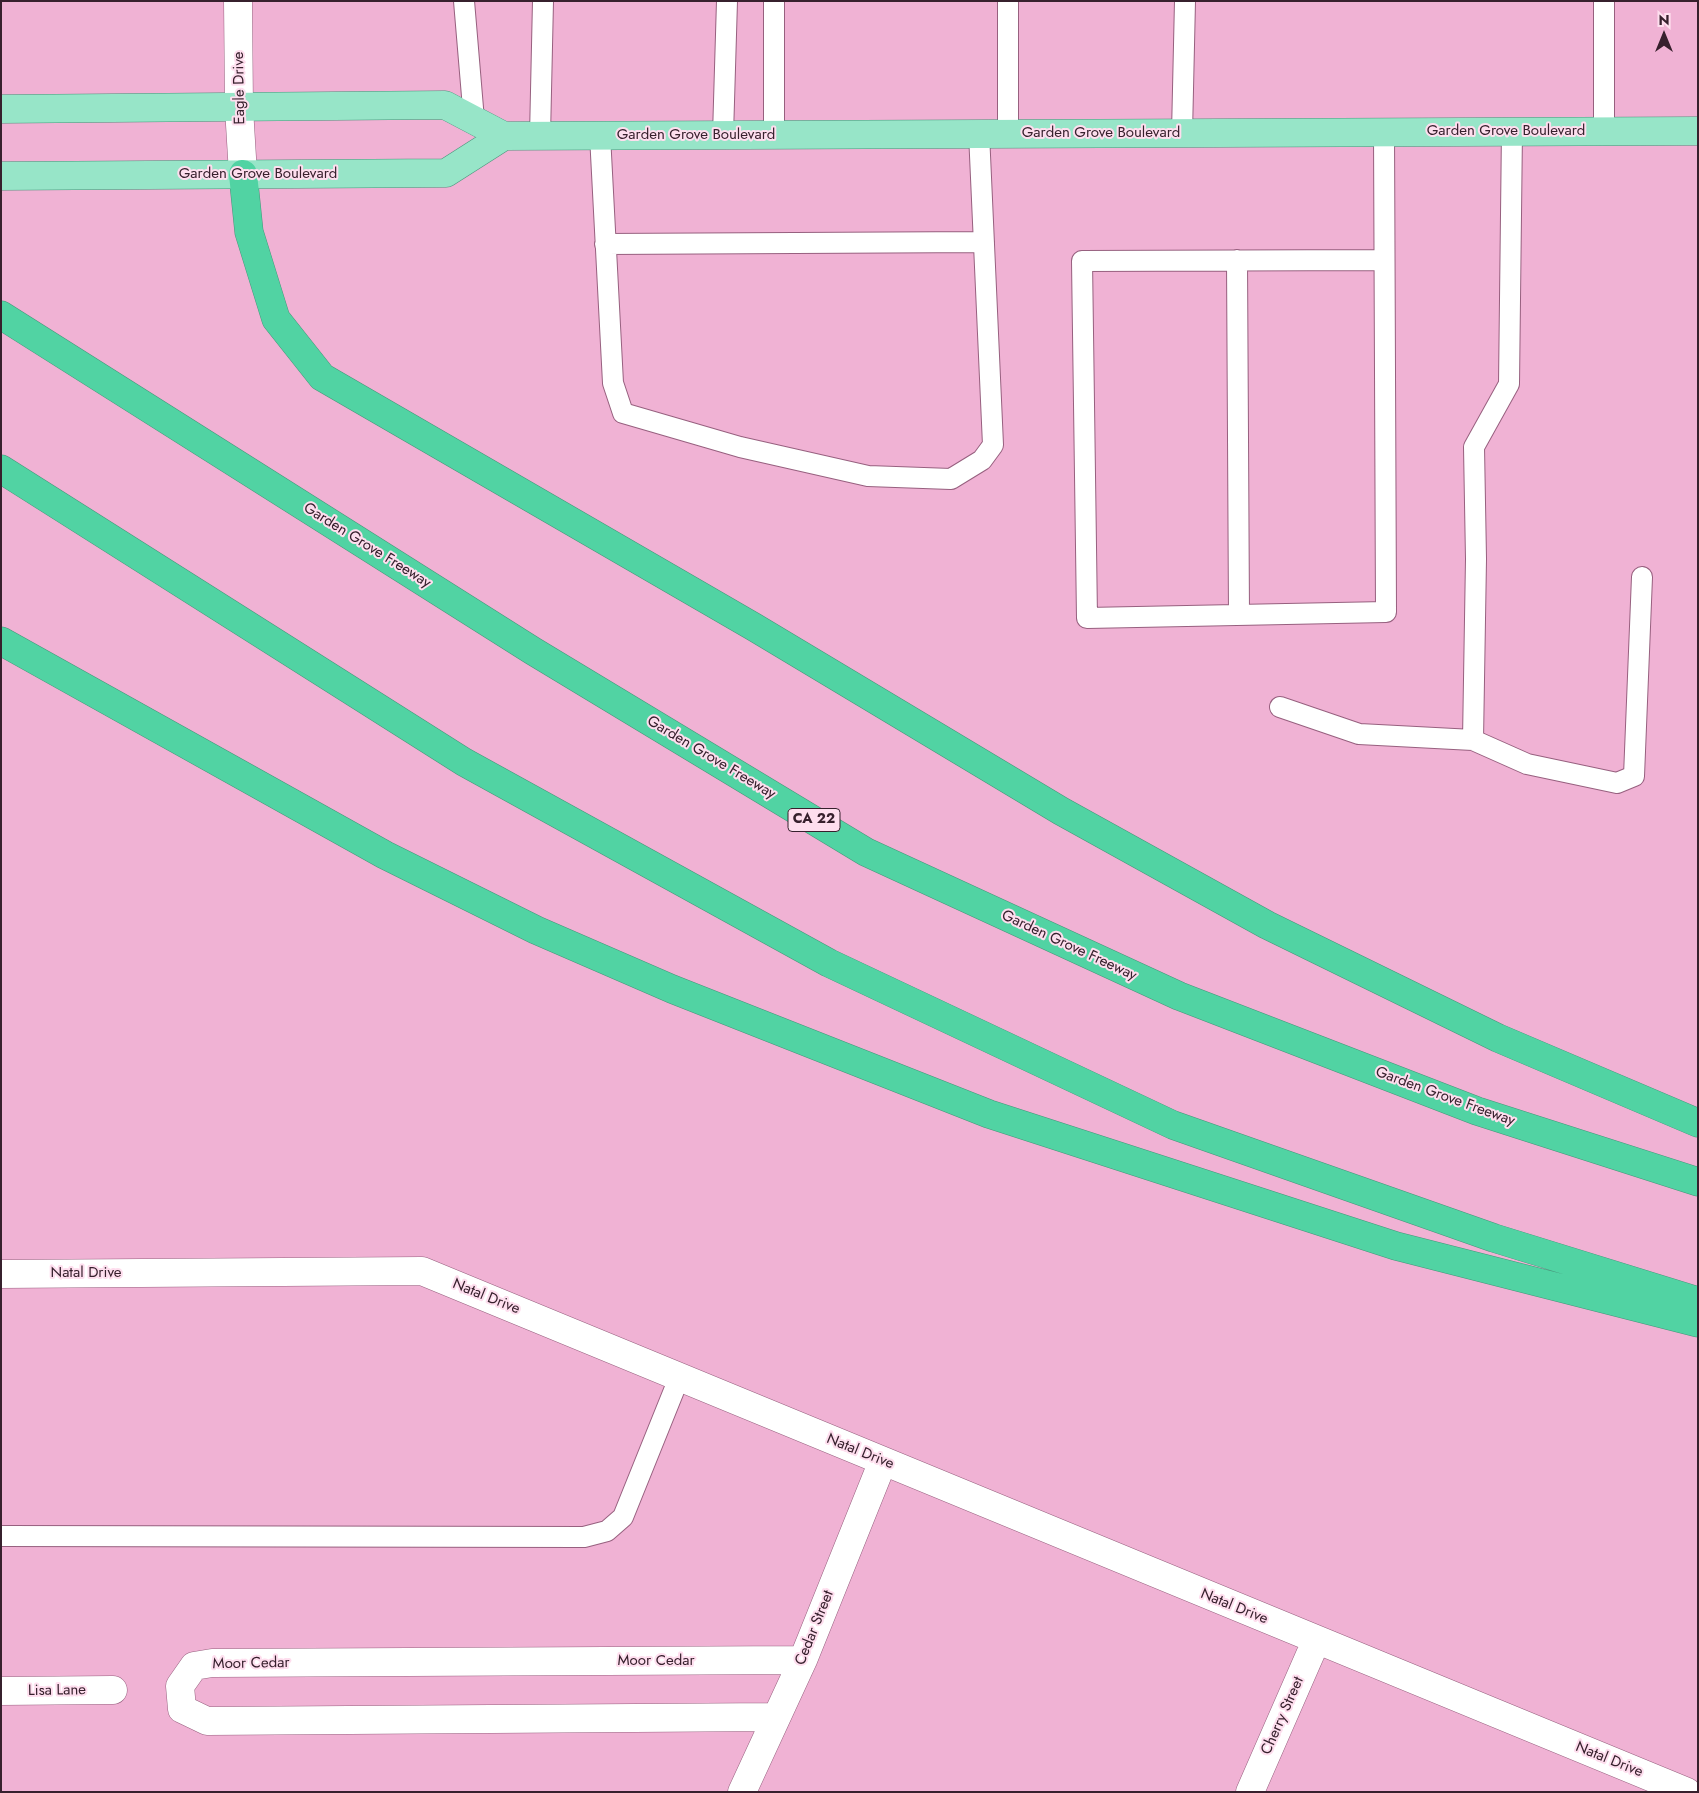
<!DOCTYPE html>
<style>
body{margin:0}
#map{position:relative;width:1699px;height:1793px;overflow:hidden;background:#f0b2d4;font-family:Jost,sans-serif}
canvas{display:block}
.frame{position:absolute;inset:0;border:2px solid #37202d;pointer-events:none}
.north{position:absolute;left:1639px;top:10px;width:50px;height:50px;-webkit-text-stroke:4px #fedeee;paint-order:stroke;rotate:0deg;font-size:14px;font-weight:700;line-height:20px;text-align:center;color:#37202d}
.north::after{content:'';display:block;margin:auto;width:18px;height:22px;background:#37202d;clip-path:polygon(50% 0,100% 100%,50% 72%,0 100%)}
</style>
<div id="map">
<canvas width="1699" height="1793"></canvas>
<div class="frame"></div>
<div class="north">N</div>
</div>
<script>
const g = document.querySelector('canvas').getContext('2d');
g.lineJoin = 'round';
function stroke(path, color, width, dash) { g.strokeStyle = color; g.lineWidth = width; g.lineCap = dash ? 'butt' : 'round'; g.setLineDash(dash || []); g.stroke(path); }
function drawText(font, color, halo, rows, align = 'center') {
  g.font = font + ' Jost,sans-serif'; g.lineWidth = 4; g.setLineDash([]); g.textBaseline = 'middle'; g.strokeStyle = halo; g.fillStyle = color; for (const [text, x, y, turn = 0] of rows) {
    g.save(); g.translate(x, y); g.rotate((+turn || 0) * Math.PI / 180); g.textAlign = isNaN(turn) ? turn : align; if (halo) g.strokeText(text, 0, 0); g.fillText(text, 0, 0); g.restore();
  }
}
const lane = new Path2D(`
 M464,1L474,120
 M774,1V135
 M1008,1V133
 M1604,1V131
 M1384,132L1386,612L1087,618L1082,261L1384,260
 M1182,133L1185,1
 M600,135L613,383L623,413L740,447L868,476L951,479L982,460L993,445L979,133
 M723,135L727,1
 M540,136L543,1
 M605,244L984,242
 M1237,260L1239,615
 M1280,707L1359,734L1473,740L1527,764L1617,783L1634,776L1642,577
 M1473,740L1476,559L1474,447L1509,384L1512,130
 M1,1536L584,1537L607,1531L623,1517L679,1378`);
const street = new Path2D(`
 M238,1L239,108L243,174
 M1,1274L422,1271L1687,1792
 M1,1691L113,1690
 M776,1717L207,1721L182,1709L180,1686L194,1666L212,1663L803,1660
 M742,1792L803,1660L883,1461
 M1250,1792L1316,1641`);
const primary = new Path2D(`
 M1,109L445,105L504,136L1698,131
 M1,176L446,173L504,136`);
const highway = new Path2D(`
 M243,174L249,232L276,319L322,377L754,627L1061,811L1267,925L1498,1038L1698,1123
 M1,315L533,651L866,852L1179,996L1477,1111L1698,1182
 M1,469L464,762L829,963L1173,1125L1494,1238L1698,1301
 M1,641L385,855L536,930L672,989L989,1114L1396,1246L1698,1323`);
stroke(lane, '#97607f', 22);
stroke(street, '#97607f', 29);
stroke(primary, '#48947a', 29);
stroke(highway, '#48947a', 29);
stroke(lane, '#fff', 20);
stroke(street, '#fff', 28);
stroke(primary, '#97e5c8', 28);
stroke(highway, '#51d3a3', 28);
for (const [x, y, w] of [
 [814,820,52]
]) { const box = new Path2D(); box.roundRect(x - w / 2, y - 11.5, w, 23, 4); g.fillStyle = '#fedeee'; g.fill(box); stroke(box, '#37202d', 1); }
drawText('bold 14px', '#37202d', null, [
 ["CA 22",814,820]
]);
drawText('15px', '#37202d', '#fedeee', [
 ["Eagle Drive",240,88,-91],
 ["Garden Grove Boulevard",1506,131],
 ["Garden Grove Boulevard",1101,133],
 ["Garden Grove Boulevard",696,135],
 ["Garden Grove Boulevard",258,174],
 ["Garden Grove Freeway",367,546,32],
 ["Garden Grove Freeway",711,758,31],
 ["Garden Grove Freeway",1069,946,25],
 ["Garden Grove Freeway",1445,1097,20],
 ["Natal Drive",86,1273],
 ["Natal Drive",486,1297,22],
 ["Natal Drive",860,1452,22],
 ["Natal Drive",1234,1607,22],
 ["Cedar Street",815,1628,-68],
 ["Moor Cedar",656,1661],
 ["Moor Cedar",251,1664,-1],
 ["Lisa Lane",57,1691,-1],
 ["Cherry Street",1283,1716,-66],
 ["Natal Drive",1609,1760,22]
]);
</script>
